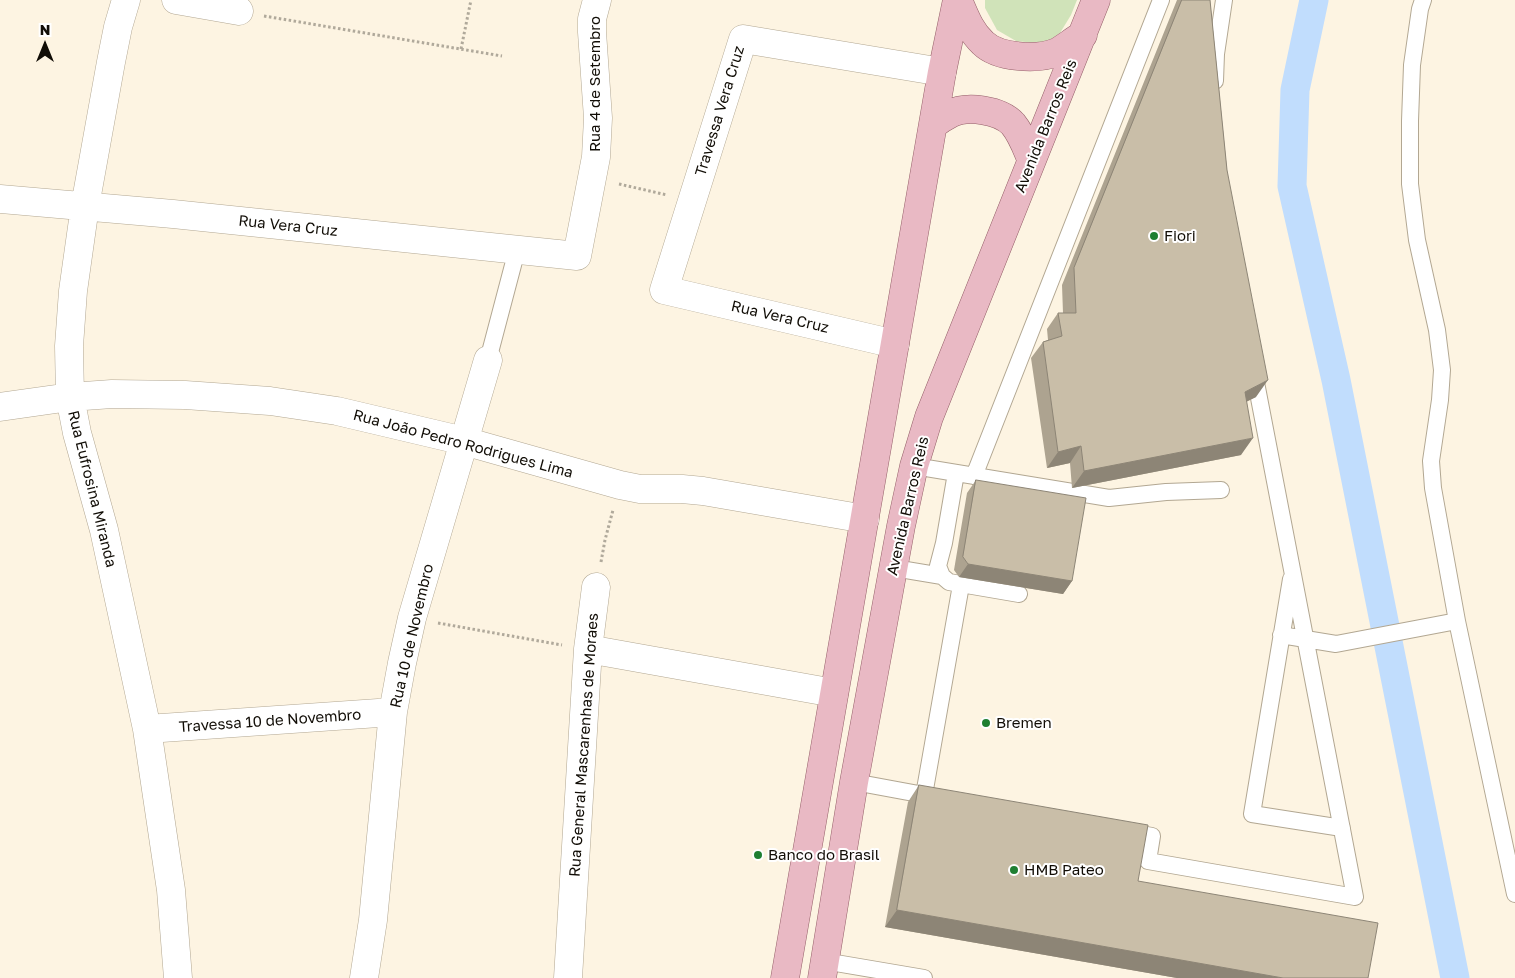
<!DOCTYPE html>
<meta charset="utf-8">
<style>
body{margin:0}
#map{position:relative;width:1515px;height:978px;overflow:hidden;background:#fdf4e2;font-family:"Golos Text",sans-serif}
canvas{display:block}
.north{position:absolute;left:20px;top:20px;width:50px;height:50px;-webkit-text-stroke:4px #fff;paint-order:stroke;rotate:0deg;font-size:14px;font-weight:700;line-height:20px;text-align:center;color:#110d06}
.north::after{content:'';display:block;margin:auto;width:18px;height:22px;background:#110d06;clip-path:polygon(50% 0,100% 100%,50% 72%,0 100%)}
</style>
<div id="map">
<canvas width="1515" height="978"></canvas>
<div class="north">N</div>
</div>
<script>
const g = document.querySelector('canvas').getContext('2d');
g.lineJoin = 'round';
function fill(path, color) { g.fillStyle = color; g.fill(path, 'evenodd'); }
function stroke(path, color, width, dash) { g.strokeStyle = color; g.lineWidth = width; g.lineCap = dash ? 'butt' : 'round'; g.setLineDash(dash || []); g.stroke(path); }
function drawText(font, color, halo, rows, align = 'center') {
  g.font = font + ' "Golos Text",sans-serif'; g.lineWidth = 4; g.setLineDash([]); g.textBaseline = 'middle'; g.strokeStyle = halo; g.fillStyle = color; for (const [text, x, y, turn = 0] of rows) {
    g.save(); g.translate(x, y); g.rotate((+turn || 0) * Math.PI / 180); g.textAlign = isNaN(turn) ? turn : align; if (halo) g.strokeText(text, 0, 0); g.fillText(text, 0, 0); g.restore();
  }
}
fill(new Path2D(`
 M985,0H1077L1071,15L1060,33L1044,44L1016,41L997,30L985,8Z`), '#d0e3b9');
stroke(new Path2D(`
 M1314,0L1295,90L1292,186L1336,380L1455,978`), '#c1ddfd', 29);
const lane = new Path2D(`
 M1423,0L1420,9L1412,65L1410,121V184L1417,240L1437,330L1442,370L1440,400L1431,461L1433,488L1457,621L1515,894
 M1215,81L1216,54L1224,0
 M488,360L517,250
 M914,466L1109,498L1166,492L1221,490
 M956,473L944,543L938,566L942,576L949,582L1019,594
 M974,476L1161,0
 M894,568L942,576
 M1291,579L1252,814L1342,828
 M1281,635L1336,644L1457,621
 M854,782L935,797
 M924,795L961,585
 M1124,831L1152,836L1148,861L1355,897L1254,372
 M824,961L924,978`);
const street = new Path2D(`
 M126,0L118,27L111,62L85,206L73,291L69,346L70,397L77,433L104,530L147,729L171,890L178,978
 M176,0L239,11
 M0,199L173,214L577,256L596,157L598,118L592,32V19L597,0
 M895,344L664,290L743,39L942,72
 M0,407L70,397L112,394L185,395L270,401L337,411L464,441L620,485L640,489H682L703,491L865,519
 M588,649L834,693
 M147,729L393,712
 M364,978L373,920L393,712L402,663L412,618L488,360
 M568,978L588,649L596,587`);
const primary = new Path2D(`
 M958,0C965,16 970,31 983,43C998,58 1038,60 1057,52C1066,47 1074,40 1083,35
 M933,125C938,121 944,117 950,114C967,105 1000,110 1013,124C1022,135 1026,147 1031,159
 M785,978L942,72L957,0
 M822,978L854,782L901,526L914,466L929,417L1096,0`);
stroke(lane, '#b2a792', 18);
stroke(street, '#b2a792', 29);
stroke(primary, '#945f68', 29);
stroke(new Path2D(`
 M264,16L502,56
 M461,49L471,0
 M619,184L667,195
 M601,562L605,540L613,510
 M438,623L562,645`), '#b0a99b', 3, [2.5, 2.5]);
stroke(lane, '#fff', 16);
stroke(street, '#fff', 28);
stroke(primary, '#e9b9c4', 28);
fill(new Path2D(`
 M1177,0H1210L1227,170L1256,397L1246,402L1241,455L1072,488L1070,463L1047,468L1031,358L1043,342L1048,340L1047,329L1058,313H1063L1062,285Z
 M976,480L1072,581L1063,594L959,577L954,570L967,493Z
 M919,785L1138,881L1368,978H1177L885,927L908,802Z`), '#ada390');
fill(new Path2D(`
 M1268,380L1256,397L1233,408L1245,392Z
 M1253,438L1241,455L1072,488L1084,471Z
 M1081,446L1070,463L1047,468L1058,452Z
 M968,564L1072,581L1063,594L959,577Z
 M897,910L1283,978H1177L885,927Z`), '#8d8576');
const building = new Path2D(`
 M1182,0H1210L1227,170L1268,380L1245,392L1253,438L1084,471L1081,446L1058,452L1043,342L1062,336L1058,313H1076L1074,268Z
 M976,480L1086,498L1072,581L968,564L963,557Z
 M919,785L1148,825L1138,881L1378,923L1368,978H1283L897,910Z`);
fill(building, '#c9bea8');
stroke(building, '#8d8576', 1);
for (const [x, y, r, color] of [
 [1154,236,5,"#1e7f32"],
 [986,723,5,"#1e7f32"],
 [758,855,5,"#1e7f32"],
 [1014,870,5,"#1e7f32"]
]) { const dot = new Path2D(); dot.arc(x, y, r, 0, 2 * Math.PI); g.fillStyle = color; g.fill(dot); stroke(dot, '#fff', 2); }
drawText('15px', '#110d06', '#fff', [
 ["Rua 4 de Setembro",595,84,-90],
 ["Travessa Vera Cruz",720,111,-73],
 ["Avenida Barros Reis",1046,126,-68],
 ["Rua Vera Cruz",288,226,6],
 ["Rua Vera Cruz",780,317,13],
 ["Rua João Pedro Rodrigues Lima",463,444,15],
 ["Rua Eufrosina Miranda",92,489,76],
 ["Avenida Barros Reis",908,506,-77],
 ["Rua 10 de Novembro",412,636,-77],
 ["Travessa 10 de Novembro",270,721,-4],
 ["Rua General Mascarenhas de Moraes",584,745,-86]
]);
drawText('15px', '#110d06', '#fff', [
 ["Fiori",1164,236],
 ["Bremen",996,723],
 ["Banco do Brasil",768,855],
 ["HMB Pateo",1024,870]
], 'left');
</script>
